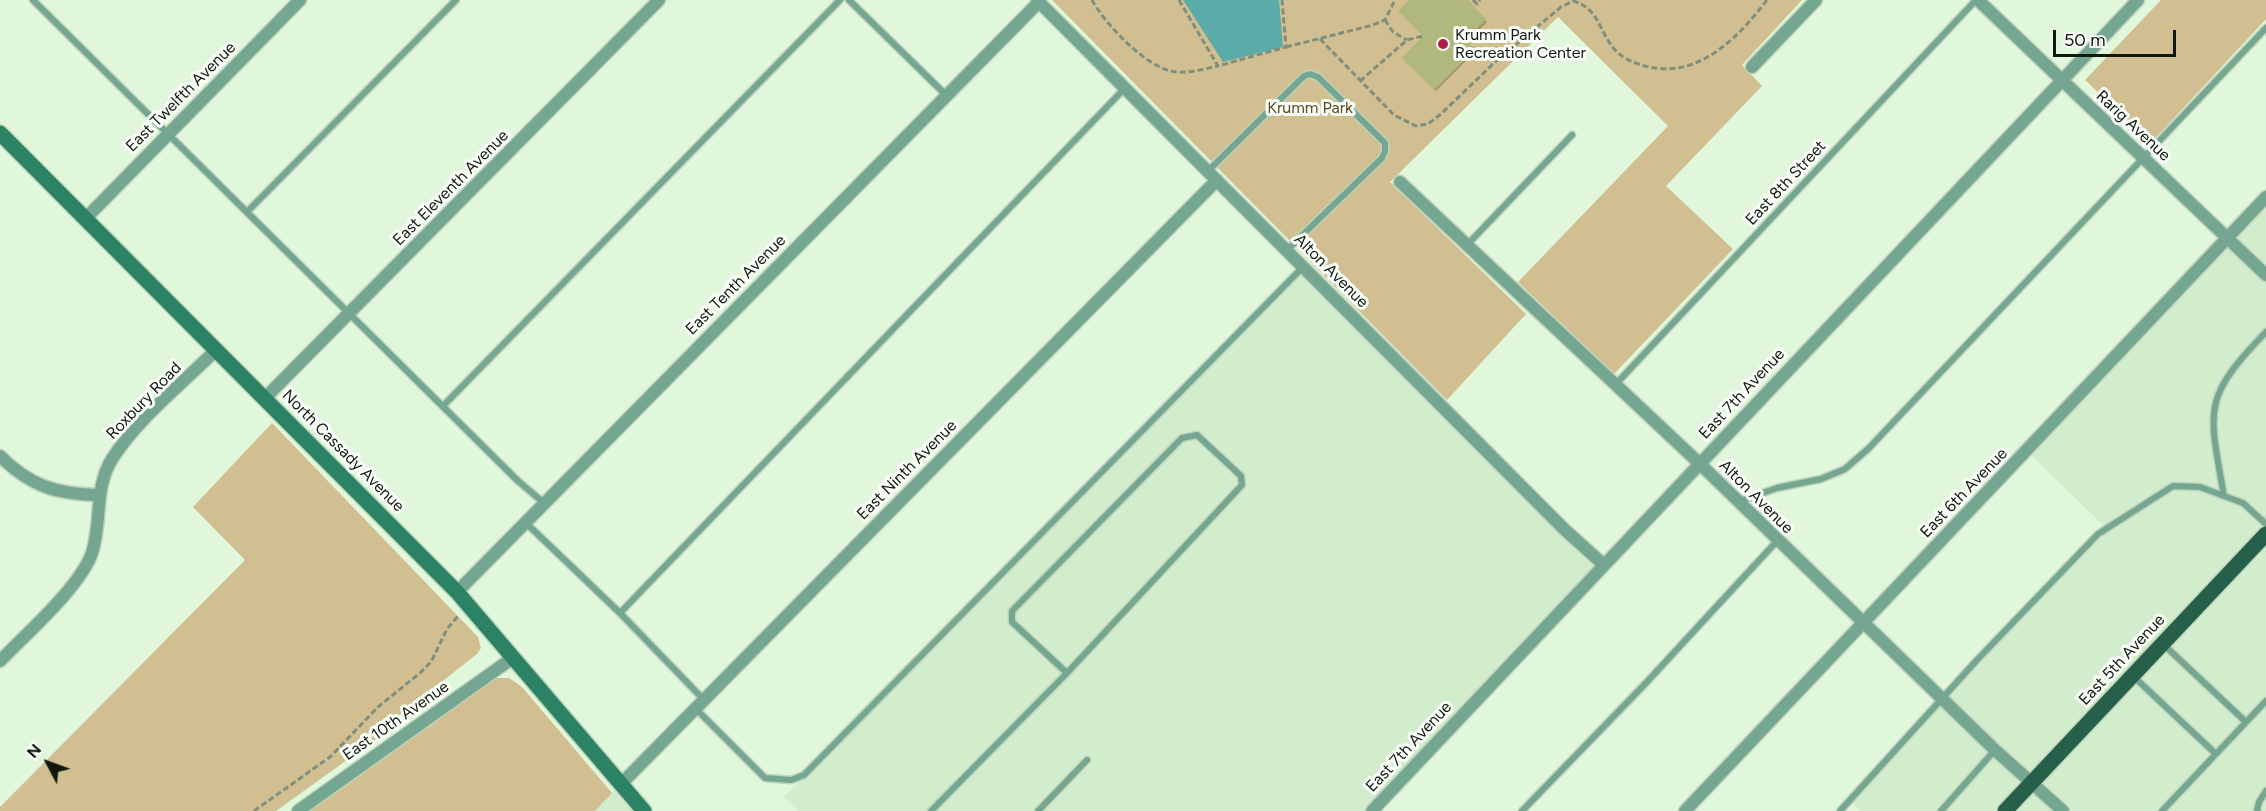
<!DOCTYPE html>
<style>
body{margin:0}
#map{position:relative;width:2266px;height:811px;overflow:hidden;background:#e0f7db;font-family:Figtree,sans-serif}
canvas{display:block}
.north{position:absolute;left:18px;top:733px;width:60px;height:60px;-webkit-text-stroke:4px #f9fef8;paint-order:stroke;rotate:311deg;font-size:16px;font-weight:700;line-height:24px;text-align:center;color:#11190f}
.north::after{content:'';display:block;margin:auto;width:21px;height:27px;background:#11190f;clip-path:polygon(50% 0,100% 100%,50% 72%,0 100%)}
.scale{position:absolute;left:2053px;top:30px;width:123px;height:27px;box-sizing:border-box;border:3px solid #11190f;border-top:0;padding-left:8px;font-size:18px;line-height:21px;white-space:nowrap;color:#11190f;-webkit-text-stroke:4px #f9fef8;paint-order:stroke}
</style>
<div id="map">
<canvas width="2266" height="811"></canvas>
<div class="north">N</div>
<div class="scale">50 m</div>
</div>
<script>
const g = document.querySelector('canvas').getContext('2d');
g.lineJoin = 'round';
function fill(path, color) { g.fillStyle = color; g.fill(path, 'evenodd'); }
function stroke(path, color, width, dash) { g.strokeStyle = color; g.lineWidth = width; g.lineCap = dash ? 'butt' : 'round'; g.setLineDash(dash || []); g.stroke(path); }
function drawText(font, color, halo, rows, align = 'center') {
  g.font = font + ' Figtree,sans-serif'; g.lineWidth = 6; g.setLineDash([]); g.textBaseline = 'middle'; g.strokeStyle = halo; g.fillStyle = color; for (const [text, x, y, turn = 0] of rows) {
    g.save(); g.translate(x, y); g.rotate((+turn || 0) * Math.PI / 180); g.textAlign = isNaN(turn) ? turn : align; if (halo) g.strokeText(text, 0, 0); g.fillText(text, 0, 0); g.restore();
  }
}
fill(new Path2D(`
 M2266,190V811H1860L1849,800L2107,529L2025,449Z
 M1310,262L1447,400L1444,406L1604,562L1367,811H798L784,797Z
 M620,784L643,811H595Z`), '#d1edcc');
fill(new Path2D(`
 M1052,0H1802L1742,65L1762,86L1666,186L1733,249L1614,374L1518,282L1668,126L1558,17L1390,182L1526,314L1447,400Z
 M2161,0H2266V19L2151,143L2085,80Z
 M272,423L478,637L481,648L477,654L401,714L379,737L276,811H0V807L245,560L193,507Z
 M496,678H509L522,687L612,793L595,811H309Z`), '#d1bf92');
fill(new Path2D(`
 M1183,0H1279L1283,47L1223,62Z`), '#5baba8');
fill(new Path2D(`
 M1411,0H1466L1487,22L1467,43L1475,52L1436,91L1405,61L1425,37Z`), '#0003');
fill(new Path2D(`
 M1409,0H1468L1486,19L1466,40L1475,49L1434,90L1402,58L1423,36L1398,11Z`), '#b0b87e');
const service = new Path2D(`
 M33,0L518,481L544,503
 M849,0L946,95
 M1208,171L1304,76L1310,74L1318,77L1385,143V151L1382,158L1287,250
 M247,212L456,0
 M1467,245L1572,135
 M1615,385L1976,0
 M443,406L840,0
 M2224,496C2209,409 2201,399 2266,332
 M1737,502L1777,488L1821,479L1845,469L1869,448L2266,28
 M526,523L620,613L704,700
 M620,613L1125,88
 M2163,644L2246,722
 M2133,676L2216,754
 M696,709L765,778L791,780L804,775L1303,267
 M931,811L1067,673L1242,485L1241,476L1197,435L1182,438L1012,611V622L1067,673
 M1038,811L1087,760
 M1522,811L1645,684L1777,541
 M1840,811L1977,660L2098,534L2173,486L2200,487L2243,503L2266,524
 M1941,811L1995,750
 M2162,811L2266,701
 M2257,811L2259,802L2266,791`);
const minor = new Path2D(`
 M1037,0L1565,530L1604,565
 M1978,0L2266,275
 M1752,67L1816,0
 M1400,182L1699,463L1995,750L2063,811
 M86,218L300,0
 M265,398L659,0
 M0,456C30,486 56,494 98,495
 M457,592L1039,2
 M0,661C26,634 80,587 92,553C102,522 94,488 112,459C139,417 182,384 217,349
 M621,784L1217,180
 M298,811L514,657
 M1372,811L2138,0
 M1685,811L2266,197`);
const secondary = new Path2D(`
 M0,133L457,592L644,811`);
const primary = new Path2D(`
 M2005,811L2266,534`);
stroke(service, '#bfd3ba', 9);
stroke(minor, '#bfd3ba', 15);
stroke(secondary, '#bfd3ba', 18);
stroke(primary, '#bfd3ba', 18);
stroke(new Path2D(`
 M1092,0C1105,24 1147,69 1176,72C1191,73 1204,69 1218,66
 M1179,0L1218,66L1286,47L1282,0
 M1473,0L1477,4L1480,0
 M1385,20L1393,32L1407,40
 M1320,39L1394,115L1416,126L1428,124L1441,114L1495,62L1561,7L1573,1C1600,8 1599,34 1617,52C1627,61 1641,66 1655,68C1703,75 1740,35 1767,0
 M1286,47L1373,25L1385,20L1395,0
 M1360,81L1407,40L1423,36
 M254,811L330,757L378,707L420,673L431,662L447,629L458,616`), '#7f8f7b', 3, [6, 3]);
stroke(service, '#74a691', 6);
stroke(minor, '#74a691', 12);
stroke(secondary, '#2c8265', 15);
stroke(primary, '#26604b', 15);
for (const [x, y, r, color] of [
 [1443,44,6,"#af1c45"]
]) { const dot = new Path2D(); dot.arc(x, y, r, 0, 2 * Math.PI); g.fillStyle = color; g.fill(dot); stroke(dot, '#f9fef8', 2); }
drawText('16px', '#11190f', '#f9fef8', [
 ["Krumm Park",1455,35],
 ["Recreation Center",1455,53]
], 'left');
drawText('16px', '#11190f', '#f9fef8', [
 ["East Twelfth Avenue",181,97,-45],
 ["Rarig Avenue",2133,126,43],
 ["East 8th Street",1786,183,-47],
 ["East Eleventh Avenue",451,188,-45],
 ["Alton Avenue",1331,271,45],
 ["East Tenth Avenue",736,285,-45],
 ["East 7th Avenue",1742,394,-47],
 ["Roxbury Road",144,401,-46],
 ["North Cassady Avenue",343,451,45],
 ["East Ninth Avenue",907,470,-45],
 ["East 6th Avenue",1964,493,-46],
 ["Alton Avenue",1756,497,45],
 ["East 5th Avenue",2122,660,-47],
 ["East 10th Avenue",396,721,-35],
 ["East 7th Avenue",1409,747,-47]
]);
drawText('16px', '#5a4a1e', '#f9fef8', [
 ["Krumm Park",1310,108]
]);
</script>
